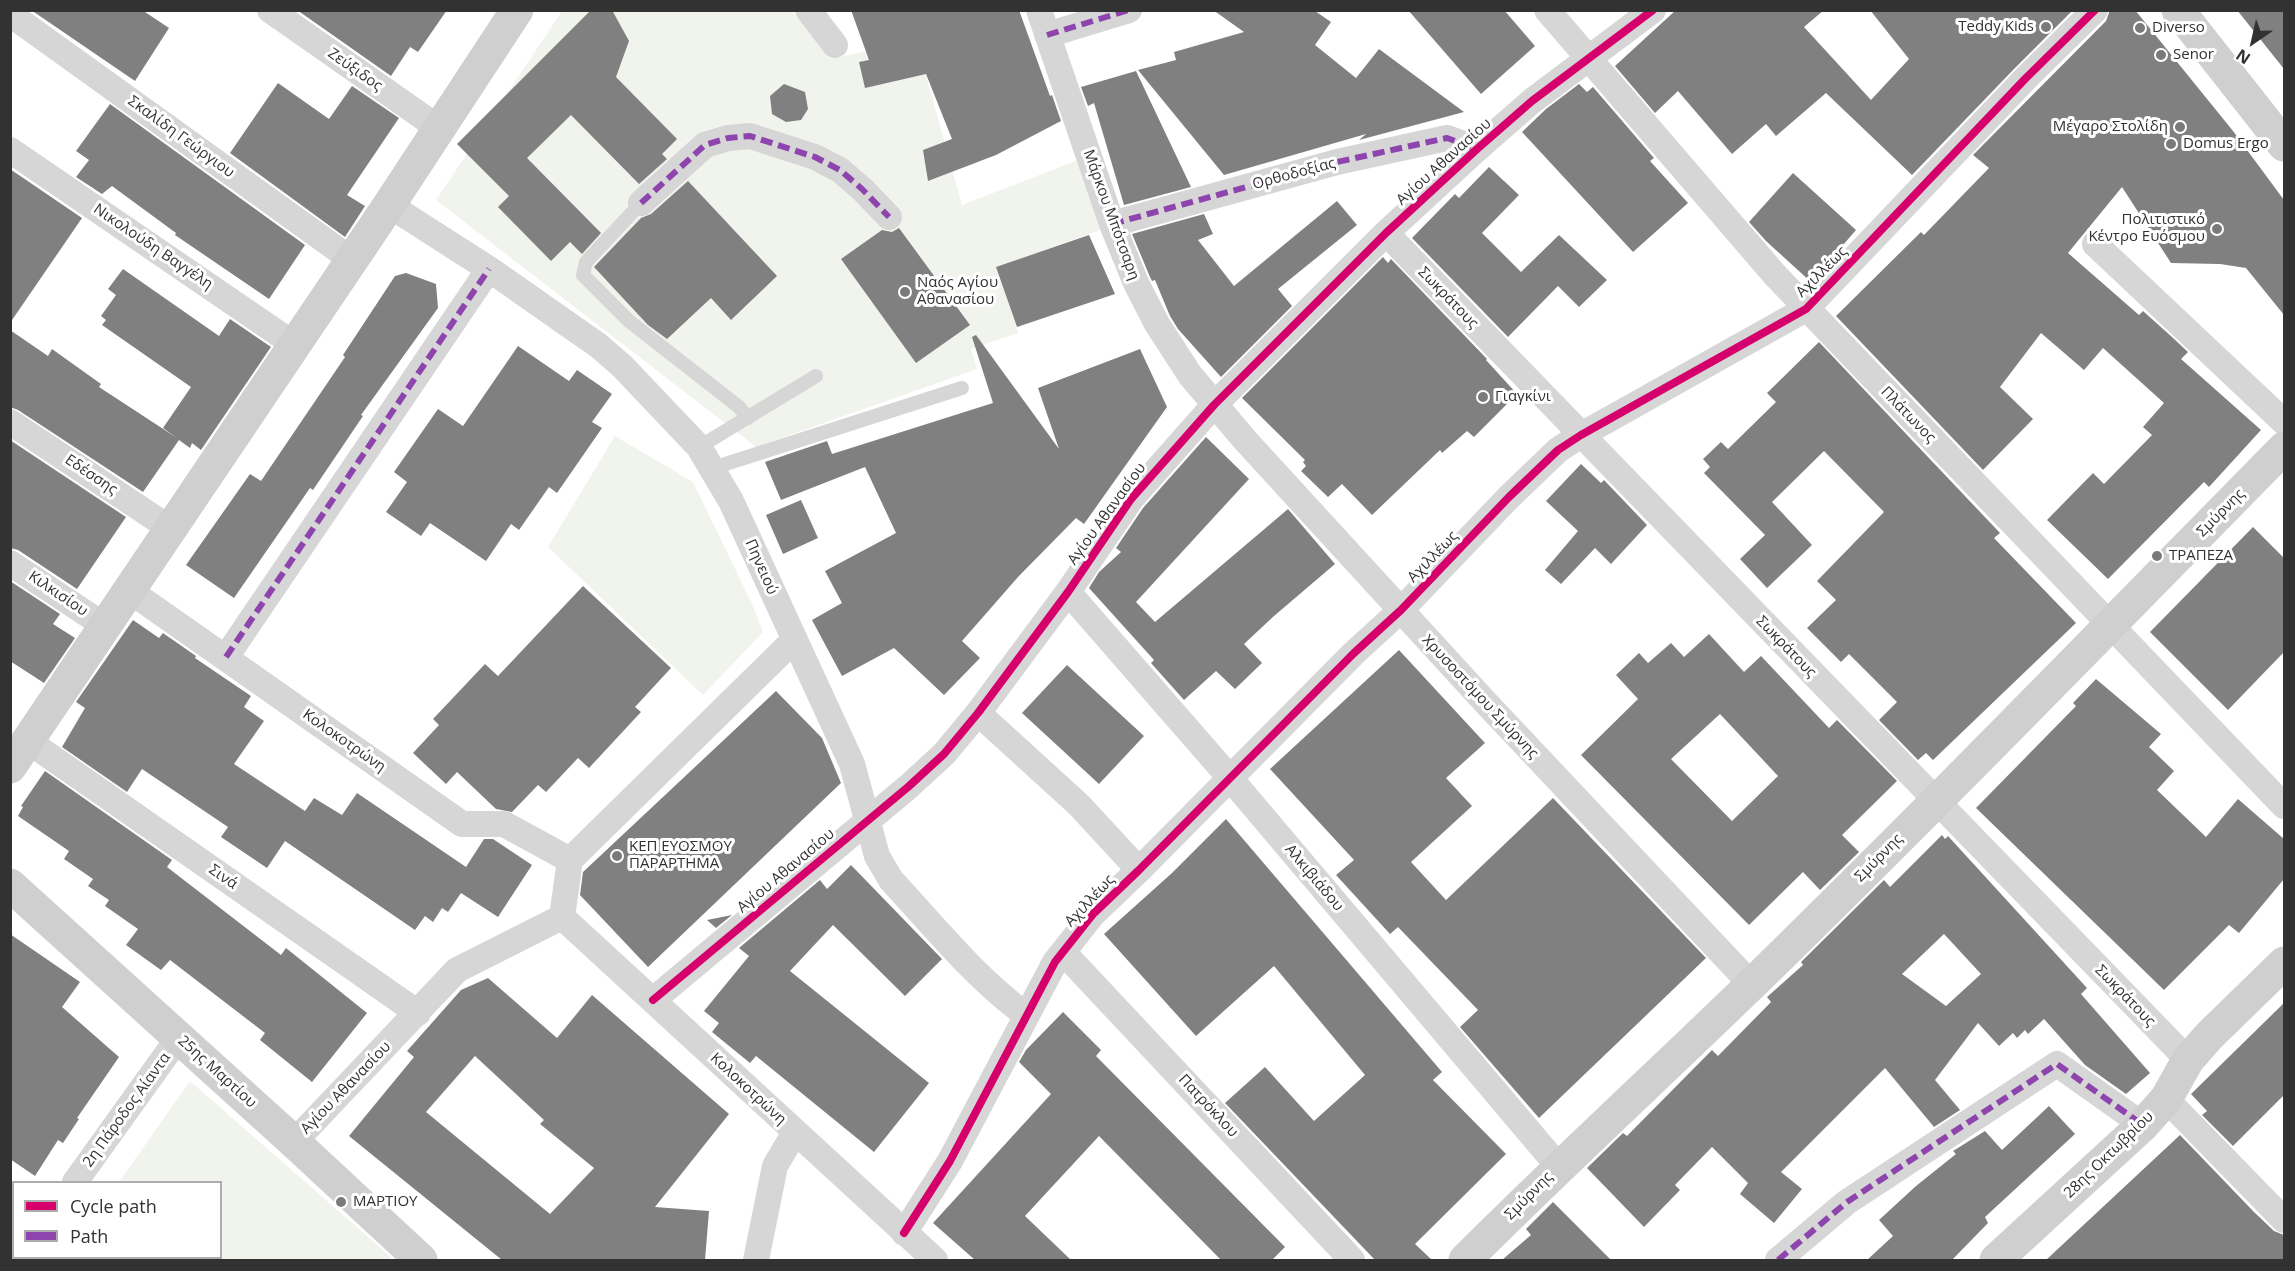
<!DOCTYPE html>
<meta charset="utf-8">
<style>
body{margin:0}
#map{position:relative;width:2295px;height:1271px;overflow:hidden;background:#fff;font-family:"Open Sans",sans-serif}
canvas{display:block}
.frame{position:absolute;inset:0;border:12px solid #323232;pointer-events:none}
.legend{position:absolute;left:12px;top:1181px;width:210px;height:78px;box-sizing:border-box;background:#fff;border:2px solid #adadad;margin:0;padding:8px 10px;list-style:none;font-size:18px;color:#323232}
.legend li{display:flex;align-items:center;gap:12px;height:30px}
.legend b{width:30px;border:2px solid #adadad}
.north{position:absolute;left:2223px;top:12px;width:60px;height:60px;-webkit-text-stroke:4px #fff;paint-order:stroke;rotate:214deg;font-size:16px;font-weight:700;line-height:24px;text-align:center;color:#323232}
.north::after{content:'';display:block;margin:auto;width:21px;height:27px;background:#323232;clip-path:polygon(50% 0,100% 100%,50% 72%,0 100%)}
</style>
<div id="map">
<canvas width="2295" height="1271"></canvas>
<div class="frame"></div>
<ul class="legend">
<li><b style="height:8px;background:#d6006c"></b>Cycle path</li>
<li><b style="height:8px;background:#8e44ad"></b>Path</li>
</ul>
<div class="north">N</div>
</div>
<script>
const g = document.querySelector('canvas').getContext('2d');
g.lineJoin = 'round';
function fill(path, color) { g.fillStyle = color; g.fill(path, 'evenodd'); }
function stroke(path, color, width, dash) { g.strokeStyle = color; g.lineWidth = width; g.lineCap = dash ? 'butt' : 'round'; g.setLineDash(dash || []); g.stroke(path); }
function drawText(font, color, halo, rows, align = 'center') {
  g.font = font + ' "Open Sans",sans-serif'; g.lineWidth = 6; g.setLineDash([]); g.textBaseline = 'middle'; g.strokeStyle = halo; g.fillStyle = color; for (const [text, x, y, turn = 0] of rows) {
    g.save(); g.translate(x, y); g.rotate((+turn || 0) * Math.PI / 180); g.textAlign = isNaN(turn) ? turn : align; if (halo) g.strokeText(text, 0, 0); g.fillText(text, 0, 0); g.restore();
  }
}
fill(new Path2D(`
 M791,10L830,59L916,40L962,205L1078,160L1100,230L997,267L1018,333L971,349L977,369L756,447L436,200L562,11Z
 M615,436L693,482L753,606L763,632L703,695L548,547Z
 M190,1081L391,1257L389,1260H123L119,1258H220V1182H119Z`), '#f1f4ec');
fill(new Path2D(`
 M31,10H142L169,28L135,81Z
 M297,10H447L418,52L410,47L391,76Z
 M591,10H612L629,41L616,77L677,139L662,154L667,159L639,184L571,115L527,158L601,233L582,254L570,242L551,261L498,207L509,196L457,144Z
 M851,10H1019L1050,96L1052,95L1061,121L996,155L928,181L923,150L952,139L926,74L865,88L859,62L869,60Z
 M1213,10L1315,11L1331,22L1315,45L1356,78L1379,49L1464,112L1359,140L1366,134L1224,175L1138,70L1176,60L1174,52L1244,32Z
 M1408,10H1504L1535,46L1481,94Z
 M1676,10H1824L1804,27L1871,100L1909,59L1870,10H2073L2014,69L1912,175L1826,93L1776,136L1766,124L1732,154L1678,91L1655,113L1615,66Z
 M2110,10H2135L2233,131L2284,200V315L2246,268L2220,264L2171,263L2122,187L2068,253L2139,315L2143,311L2172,337L2188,352L2181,359L2261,430L2209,487L2204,482L2108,579L2047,520L2093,473L2104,484L2152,435L2143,427L2164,403L2103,348L2084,370L2041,333L2000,387L2033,419L1983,470L1836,316L1921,232L1924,235L1989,168L1973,155L2106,21Z
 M2237,10H2284V69Z
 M1136,71L1191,187L1124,205L1094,103L1088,106L1081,87Z
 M278,83L329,119L352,86L399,118L347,195L365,206L345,237L230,153Z
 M784,84L805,92L808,109L801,120L786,122L772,114L770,96Z
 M1579,84L1587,92L1593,87L1654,158L1650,161L1688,203L1633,252L1522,132L1546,109Z
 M110,104L305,245L269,299L175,235L176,233L112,186L102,194L76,177L89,160L76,151Z
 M1489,167L1519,195L1482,233L1521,272L1559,235L1607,280L1579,307L1558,286L1508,337L1412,238L1455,194L1459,198Z
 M10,169L82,218L10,323Z
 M1793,173L1856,230L1811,282L1766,241L1749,222Z
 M688,181L777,276L731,320L711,298L667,339L648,325L594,267L641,218L651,214Z
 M1337,201L1357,225L1278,289L1292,306L1221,377L1178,329L1170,316L1155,280L1152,281L1150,277L1132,234L1204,214L1213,234L1198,240L1234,286Z
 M899,228L970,325L916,363L841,259L882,230L892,232Z
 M1089,235L1115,294L1017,327L996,267Z
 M1383,257L1388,263L1391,259L1487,359L1486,360L1517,394L1474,437L1467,431L1442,453L1440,450L1372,515L1342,484L1328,497L1301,471L1306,466L1303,462L1305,460L1242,398Z
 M123,269L219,336L230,319L271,347L201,450L192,443L190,448L179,440L143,492L18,410L10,407V330L48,356L52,349L101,384L99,387L177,438L163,428L191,387L102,325L106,320L101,316L116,295L108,289Z
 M406,273L436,284L438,308L361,415L363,416L313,490L310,488L234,598L186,565L250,474L261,481L345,357L343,355L395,276Z
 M976,335L1059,449L1038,388L1140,349L1167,407L1084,524L1076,518L1018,577L962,641L980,658L944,695L894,648L842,676L812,620L842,603L825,571L896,533L865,467L781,500L765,462L827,441L832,454L993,403L972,337Z
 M1819,342L2000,533L1994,538L2076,623L1933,760L1926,753L1918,760L1879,720L1897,702L1849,654L1841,662L1807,628L1836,600L1817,581L1884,512L1824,451L1772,502L1812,545L1767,588L1740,559L1765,535L1704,473L1710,467L1703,459L1721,442L1728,449L1776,402L1767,393Z
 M518,346L569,381L577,370L612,394L592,422L602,428L557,493L549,487L519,530L511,524L486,561L430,523L421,536L386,512L407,482L394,472L438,409L463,426Z
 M1206,437L1249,479L1136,602L1155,622L1288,509L1335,564L1274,616L1244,644L1262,663L1235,689L1216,671L1184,700L1151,663L1154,660L1089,588L1099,572L1121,552L1116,548L1143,508Z
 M10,440L126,517L77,589L18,550L10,548Z
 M1581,464L1601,483L1604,480L1647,525L1611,564L1595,548L1561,584L1545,570L1578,531L1546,501Z
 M801,500L818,538L783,554L766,515Z
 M2253,527L2284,558V652L2228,710L2150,632Z
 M10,581L60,614L53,624L75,638L44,683L10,661Z
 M583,586L671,668L635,707L641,712L589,768L578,758L546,792L538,785L512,812L496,809L457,772L446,784L413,753L439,725L433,719L485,664L498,676Z
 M133,620L159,638L163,633L196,656L195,658L251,696L244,707L264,721L234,764L305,811L314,798L342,815L357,793L466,867L484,839H493L532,865L498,917L461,893L448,912L442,908L433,922L425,916L415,930L285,841L267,868L221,837L228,827L142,769L127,792L62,747L85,708L76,702Z
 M1709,634L1744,672L1761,656L1829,728L1837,720L1897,781L1842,835L1859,852L1820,890L1803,872L1749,925L1581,755L1638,699L1616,675L1639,653L1648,663L1671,643L1684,657ZM1720,714L1778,776L1732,821L1671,759Z
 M1399,650L1485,743L1446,778L1472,806L1411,862L1446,900L1553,798L1706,958L1539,1118L1460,1027L1478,1010L1398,927L1390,934L1336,875L1354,860L1270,769Z
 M1067,665L1144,736L1099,784L1022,713Z
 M2096,679L2161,734L2149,747L2174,771L2157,790L2206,837L2238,799L2284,839V879L2239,933L2229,925L2164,990L1976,808L2076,706L2073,703Z
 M776,691L822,738L841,783L648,967L580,895L583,872Z
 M45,771L172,860L167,867L281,955L286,948L367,1013L312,1082L260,1040L265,1033L170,960L161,970L126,945L138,929L105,906L109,900L88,886L93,879L64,859L69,851L18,816L23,807L21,806Z
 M1226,819L1442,1072L1433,1080L1506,1154L1415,1244L1432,1260H1375L1225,1103L1265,1067L1314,1121L1365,1075L1274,966L1196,1036L1104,934L1172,873Z
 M1942,835L1945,839L1948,836L2087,988L2081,994L2150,1073L2126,1094L2085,1065L2044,1019L2028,1034L2025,1030L2017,1038L2013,1033L1999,1046L1978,1023L1935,1080L1960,1110L1934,1127L1885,1068L1781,1172L1802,1189L1774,1223L1740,1194L1748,1183L1712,1147L1675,1185L1680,1190L1644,1227L1587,1168L1623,1133L1627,1136L1712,1050L1718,1056L1771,1002L1767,997L1803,965L1801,962L1884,880L1890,887ZM1944,934L1981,974L1946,1006L1902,974Z
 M851,865L942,959L905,996L833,925L790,971L929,1083L874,1152L756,1056L750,1063L712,1032L719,1023L704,1011L749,956L739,948L820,880L827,889Z
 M732,915L716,928L707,920Z
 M10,934L80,982L62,1007L119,1057L77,1118L79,1119L63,1143L58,1140L35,1176L10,1159Z
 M488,978L557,1038L592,995L729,1114L655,1207L709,1211L705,1260H502L349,1136L414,1057L407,1051L461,990ZM475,1056L544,1120L540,1124L594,1168L550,1214L426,1112Z
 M2284,1003V1095L2233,1146L2202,1115L2207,1111L2191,1094Z
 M1063,1012L1101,1050L1096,1056L1285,1247L1272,1260H1221L1099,1136L1025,1216L1071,1260H975L933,1223L1051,1094L1019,1062L1026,1050Z
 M2049,1106L2075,1134L1985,1217L1988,1223L1952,1260H1867L1893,1236L1879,1220L1916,1186L1956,1154L1953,1151L1985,1131L2002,1150Z
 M2180,1135L2254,1212L2274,1231L2284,1235V1260H2046Z
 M1553,1202L1611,1260H1502L1531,1235L1526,1229Z`), '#808080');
stroke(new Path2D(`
 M641,203L586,262L583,275L629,321L739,407L748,418
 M699,447L816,376
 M713,468L962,388`), '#d6d6d6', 14);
stroke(new Path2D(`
 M270,10L440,129
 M808,10L835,45
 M1039,10L1112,224L1136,283L1157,324L1190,375L1245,440L1487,704L1751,984
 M1547,10L1775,275L2284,806
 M10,14L352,260
 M1047,35L1129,10
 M10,150L295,345
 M641,203L705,145L728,138L750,136L815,157L840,170L862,189L889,217
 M389,205L489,269L599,346L622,366L699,447L731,501L852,764L877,856L891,880C934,926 975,978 1026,1015
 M1112,224L1337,162L1447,138L1477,149
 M1386,233L2188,1060
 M2095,244L2284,422
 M10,422L171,529
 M10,563L105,626
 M130,591L462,824H504L570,860
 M1068,592L1230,778L1559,1167
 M226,657L489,269
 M978,713L1079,805L1139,870
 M28,741L418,1013
 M562,917L935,1260
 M1063,952L1352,1260
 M653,1000L908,787L944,754L978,713L1068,592L1131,499L1214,405L1386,233L1477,149L1532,101L1653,10
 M2166,1099L2284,1220
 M294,1142L457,970L562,917L570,860L794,640
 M75,1182L179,1037
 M10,1204L14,1206
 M904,1233L950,1161L1055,962L1093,914L1139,870L1354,653L1401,610L1509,497L1558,450L1581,435L1806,309L2025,79L2095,10
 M86,1258L90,1260
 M756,1260L775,1166L795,1132
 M1778,1260L1847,1202L2057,1064L2143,1125`), '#d6d6d6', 26);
stroke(new Path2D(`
 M2178,10L2284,145
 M10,767L389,205L517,10
 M10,885L294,1142L421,1260
 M1465,1260C1559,1166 1657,1076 1753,983C1933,807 2108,627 2284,448
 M1996,1260L2143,1125L2166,1099L2188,1060L2209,1036L2284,963`), '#cfcfcf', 33);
stroke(new Path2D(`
 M1047,35L1129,10
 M641,203L705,145L728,138L750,136L815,157L840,170L862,189L889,217
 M1112,224L1337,162L1447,138L1477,149
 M226,657L489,269
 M1778,1260L1847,1202L2057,1064L2143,1125`), '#8e44ad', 6, [12, 6]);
stroke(new Path2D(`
 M653,1000L908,787L944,754L978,713L1068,592L1131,499L1214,405L1386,233L1477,149L1532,101L1653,10
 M904,1233L950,1161L1055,962L1093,914L1139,870L1354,653L1401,610L1509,497L1558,450L1581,435L1806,309L2025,79L2095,10`), '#d6006c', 8);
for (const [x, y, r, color] of [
 [2046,27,6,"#7a7a7a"],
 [2140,28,6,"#7a7a7a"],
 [2161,55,6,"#7a7a7a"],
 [2180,127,6,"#7a7a7a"],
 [2171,144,6,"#7a7a7a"],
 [2217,229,6,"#7a7a7a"],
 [905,292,6,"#7a7a7a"],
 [1483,397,6,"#7a7a7a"],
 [2157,556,6,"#7a7a7a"],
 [617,856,6,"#7a7a7a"],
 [341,1202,6,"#7a7a7a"]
]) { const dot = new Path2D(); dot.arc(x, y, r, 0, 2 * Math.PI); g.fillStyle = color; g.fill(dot); stroke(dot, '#fff', 2); }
drawText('15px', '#323232', '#fff', [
 ["Teddy Kids",2034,27,"right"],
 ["Diverso",2152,28],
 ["Senor",2173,55],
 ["Μέγαρο Στολίδη",2168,127,"right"],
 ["Domus Ergo",2183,144],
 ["Πολιτιστικό",2205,220,"right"],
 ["Κέντρο Ευόσμου",2205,237,"right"],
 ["Ναός Αγίου",917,283],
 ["Αθανασίου",917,300],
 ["Γιαγκίνι",1495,397],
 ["ΤΡΑΠΕΖΑ",2169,556],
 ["ΚΕΠ ΕΥΟΣΜΟΥ",629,847],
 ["ΠΑΡΑΡΤΗΜΑ",629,864],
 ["ΜΑΡΤΙΟΥ",353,1202]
], 'left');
drawText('15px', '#323232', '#fff', [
 ["Ζεύξιδος",355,70,35],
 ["Σκαλίδη Γεώργιου",181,137,36],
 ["Αγίου Αθανασίου",1444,162,-42],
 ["Ορθοδοξίας",1294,174,-15],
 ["Μάρκου Μπότσαρη",1111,215,70],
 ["Νικολούδη Βαγγέλη",153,247,34],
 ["Αχιλλέως",1822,272,-45],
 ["Σωκράτους",1448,298,46],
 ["Πλάτωνος",1908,415,46],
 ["Εδέσσης",91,475,34],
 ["Σμύρνης",2221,513,-45],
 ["Αγίου Αθανασίου",1107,514,-54],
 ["Αχιλλέως",1433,557,-46],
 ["Πηνειού",761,567,66],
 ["Κιλκισίου",58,594,34],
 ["Σωκράτους",1786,647,46],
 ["Χρυσοστόμου Σμύρνης",1480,697,47],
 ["Κολοκοτρώνη",344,741,35],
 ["Σμύρνης",1879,858,-45],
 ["Αγίου Αθανασίου",786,871,-40],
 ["Σινά",223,877,35],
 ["Αλκιβιάδου",1314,878,50],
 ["Αχιλλέως",1090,901,-47],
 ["Σωκράτους",2125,996,46],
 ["25ης Μαρτίου",217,1072,42],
 ["Αγίου Αθανασίου",346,1088,-46],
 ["Κολοκοτρώνη",748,1089,43],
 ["Πατρόκλου",1208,1106,47],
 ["2η Πάροδος Αίαντα",127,1110,-54],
 ["28ης Οκτωβρίου",2109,1155,-44],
 ["Σμύρνης",1529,1196,-45]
]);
</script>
